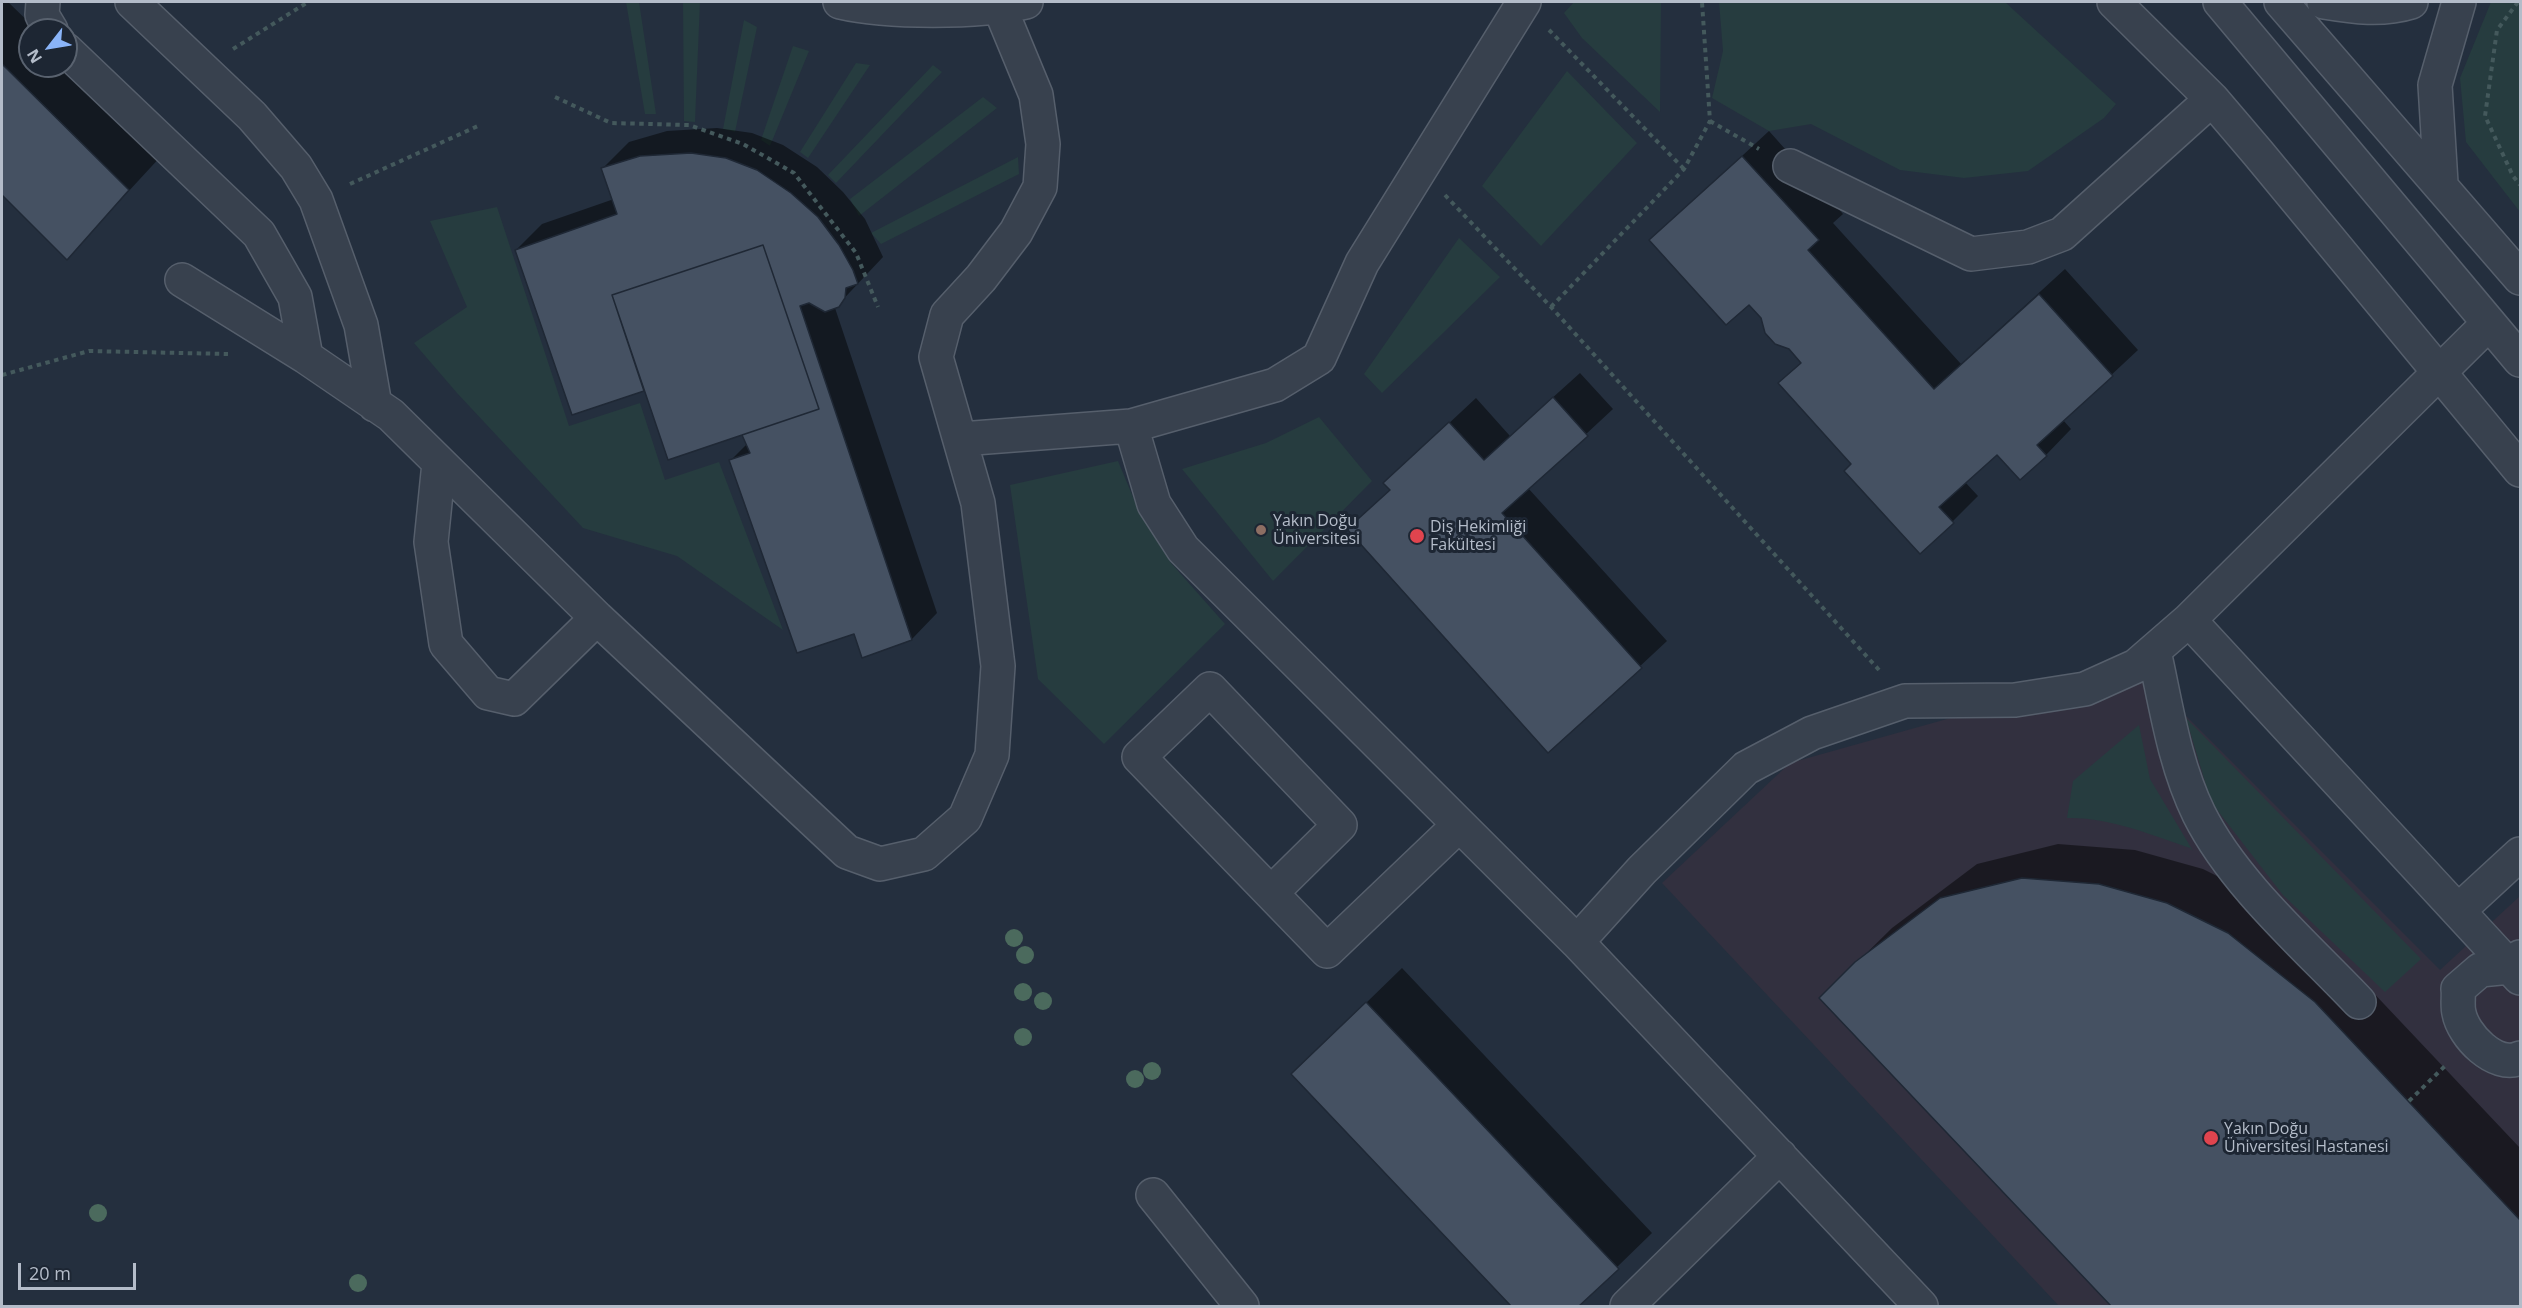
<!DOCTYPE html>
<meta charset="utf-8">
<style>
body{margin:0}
#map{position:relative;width:2522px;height:1308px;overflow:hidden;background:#242f3e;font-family:"Open Sans",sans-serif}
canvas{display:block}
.frame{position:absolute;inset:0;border:3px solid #b4bcc9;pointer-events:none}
.north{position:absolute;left:18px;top:18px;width:60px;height:60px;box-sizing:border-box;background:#1d2633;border:2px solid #59626f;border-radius:50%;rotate:239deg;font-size:16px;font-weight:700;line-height:24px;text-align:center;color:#b4bcc9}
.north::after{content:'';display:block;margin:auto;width:21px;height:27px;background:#8ab4f8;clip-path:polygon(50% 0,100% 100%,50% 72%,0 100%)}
.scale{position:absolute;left:18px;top:1263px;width:118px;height:27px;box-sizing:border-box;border:3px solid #b4bcc9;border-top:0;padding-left:8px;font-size:18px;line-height:21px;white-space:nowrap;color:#b4bcc9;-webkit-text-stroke:4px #1d2633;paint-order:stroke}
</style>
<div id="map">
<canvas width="2522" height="1308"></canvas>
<div class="frame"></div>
<div class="north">N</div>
<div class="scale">20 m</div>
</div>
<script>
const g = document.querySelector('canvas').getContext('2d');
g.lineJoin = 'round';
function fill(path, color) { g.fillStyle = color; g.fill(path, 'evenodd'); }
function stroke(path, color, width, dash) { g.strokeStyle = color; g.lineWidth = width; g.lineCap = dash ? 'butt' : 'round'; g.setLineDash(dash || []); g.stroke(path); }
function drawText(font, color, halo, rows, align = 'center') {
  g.font = font + ' "Open Sans",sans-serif'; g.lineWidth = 6; g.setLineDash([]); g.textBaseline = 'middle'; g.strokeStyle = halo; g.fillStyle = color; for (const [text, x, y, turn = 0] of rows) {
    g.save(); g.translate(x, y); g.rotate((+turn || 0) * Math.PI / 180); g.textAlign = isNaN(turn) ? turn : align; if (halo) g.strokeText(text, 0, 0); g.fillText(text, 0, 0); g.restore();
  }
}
fill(new Path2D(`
 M2136,666L2440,970L2520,896V1306H2059L1662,883L1790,763Z`), '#32303f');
fill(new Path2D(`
 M626,2H639L656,114H645Z
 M683,2H700L695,122L684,121Z
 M1574,2H1661L1660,112L1582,38L1564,13Z
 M1719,2H2005L2116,104L2104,118L2028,171L1964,178L1900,170L1811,124L1769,131L1712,98L1723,51Z
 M2491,2H2520V212L2466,142L2460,78Z
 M744,20L757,27L735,132L723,129Z
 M793,46L809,51L770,146L761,140Z
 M856,63L870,65L808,158L800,152Z
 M933,65L942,72L836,183L828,175Z
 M1567,71L1637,143L1541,246L1482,186Z
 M983,97L997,108L859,216L850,199Z
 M1018,157L1019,174L881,244L871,233Z
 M497,207L569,426L640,403L665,480L719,462L783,630L677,556L583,528L457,393L414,343L467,307L430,221Z
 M1459,238L1500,277L1382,393L1364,374Z
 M1319,417L1372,481L1273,581L1182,469L1266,443Z
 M1118,461L1140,514L1171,563L1225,624L1104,744L1038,679L1010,485Z
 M2186,718L2421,959L2385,992L2283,895L2211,802Z
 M2139,725L2150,779L2193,851L2190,848C2151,835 2110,817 2067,818L2073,781Z`), '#263c3f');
fill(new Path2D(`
 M2,2H8L37,30H30V66H66L163,154L67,258L2,193Z
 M717,128L752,133L783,145L817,167L843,192L865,219L883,257L835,308L937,613L912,639L863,656L854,632L731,460L747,444L743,434L645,389L573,413L516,250L542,224L614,199L603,168L629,142L667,131Z
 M1769,131L1843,214L1833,223L1961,364L2065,269L2138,350L2063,420L2071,429L2046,455L1997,453L1965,482L1978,496L1952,522L1853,463L1780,383L1802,362L1749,303L1651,240Z
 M1580,373L1613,409L1528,488L1667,641L1549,751L1349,530L1391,489L1385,483L1476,398L1510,436Z
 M2058,844L2135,850L2203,869L2263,899L2350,968L2520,1148V1306H2113L1821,998L1892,928L1977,864Z
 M1402,968L1652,1233L1577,1306H1513L1293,1074Z`), '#0007');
const building = new Path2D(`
 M2,64L129,190L67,260L2,195Z
 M691,153L726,158L757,170L791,193L818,217L839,245L853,270L858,284L846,288L845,298L839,307L825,312L809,303L800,306L912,640L862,658L854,634L797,653L729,460L750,453L742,435L819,409L763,245L612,295L644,391L572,415L515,250L617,214L601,168L640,156Z
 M1742,156L1819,240L1808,250L1934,389L2039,294L2113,376L2037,445L2047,456L2020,480L1997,455L1939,507L1954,523L1920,554L1844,471L1851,464L1778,383L1801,363L1789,349L1775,344L1765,333L1761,318L1749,305L1726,325L1649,240Z
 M763,245L819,409L668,460L612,295Z
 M1553,397L1588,436L1502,513L1642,668L1548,753L1347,529L1390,490L1383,483L1449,422L1484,460Z
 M2022,878L2099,884L2167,903L2228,933L2315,1002L2520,1220V1306H2111L1819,998L1855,962L1940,898Z
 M1366,1002L1619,1269L1579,1306H1511L1291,1074Z`);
fill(building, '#455162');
stroke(building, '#1f2835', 1.5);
const minor = new Path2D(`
 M43,2L42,15L51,30
 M132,2L252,116L296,167L316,200L361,325L375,405
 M840,2C887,13 979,13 1026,2
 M2114,2L2212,99L2258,153L2520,470
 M2220,2L2520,360
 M2281,2L2520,278
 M2324,2C2354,7 2382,11 2411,2
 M66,50L259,234L295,297L306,357
 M1790,166L1971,254L2028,247L2062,234L2212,99
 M2441,183L2435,85L2459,2
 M182,280L306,357L391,415L597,618L847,852L880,864L924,854L965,818L992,755L998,666L978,503L936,357L947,315L981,278L1016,232L1040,187L1043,144L1036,95L1000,8
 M1131,426L1154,504L1183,549L1577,942L1921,1306
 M961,439L1131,426L1275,385L1319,358L1362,263L1524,2
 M439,463L431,542L446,644L488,693L514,699L597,618
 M2189,620L2520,978
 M2154,651C2166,705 2174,763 2199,814C2234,884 2306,946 2359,1002
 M1271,893L1340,825L1210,689L1139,757L1327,951L1459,825
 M2458,911L2520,854
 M1577,942L1642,870L1746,768L1812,733L1905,701L2015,700L2085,689L2136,666L2189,620L2489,323
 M2520,957L2510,967L2480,970L2458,989C2459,996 2457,1005 2459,1013C2463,1035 2495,1069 2520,1058
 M1153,1195L1242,1306
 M1627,1306L1780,1156`);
stroke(minor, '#565f6c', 36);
stroke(new Path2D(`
 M2518,2L2497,30L2485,116L2513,176L2520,185
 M1549,30L1684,169
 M233,49L308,2
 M555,97L611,123L689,125L743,144L794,173L856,253L878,307
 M1710,121L1759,149
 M350,184L478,126
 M1445,195L1551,307L1879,670
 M1551,307L1684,169L1710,121L1702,2
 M2,375L89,351L228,354
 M2409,1101L2446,1065`), '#44595c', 4, [4.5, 4.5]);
stroke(minor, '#38414e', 33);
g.fillStyle = '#4b6a5d';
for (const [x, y] of [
 [1014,938],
 [1025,955],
 [1023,992],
 [1043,1001],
 [1023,1037],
 [1152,1071],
 [1135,1079],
 [98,1213],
 [358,1283]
]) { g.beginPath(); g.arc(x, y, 9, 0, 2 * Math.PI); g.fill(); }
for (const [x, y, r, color] of [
 [1261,530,6,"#8d6e63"],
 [1417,536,8,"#e0444e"],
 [2211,1138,8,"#e0444e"]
]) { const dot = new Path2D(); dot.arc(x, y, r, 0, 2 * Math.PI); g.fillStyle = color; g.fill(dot); stroke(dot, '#1d2633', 2); }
drawText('16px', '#b4bcc9', '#1d2633', [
 ["Yakın Doğu",1273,521],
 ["Üniversitesi",1273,539],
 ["Diş Hekimliği",1430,527],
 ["Fakültesi",1430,545],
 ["Yakın Doğu",2224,1129],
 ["Üniversitesi Hastanesi",2224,1147]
], 'left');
</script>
